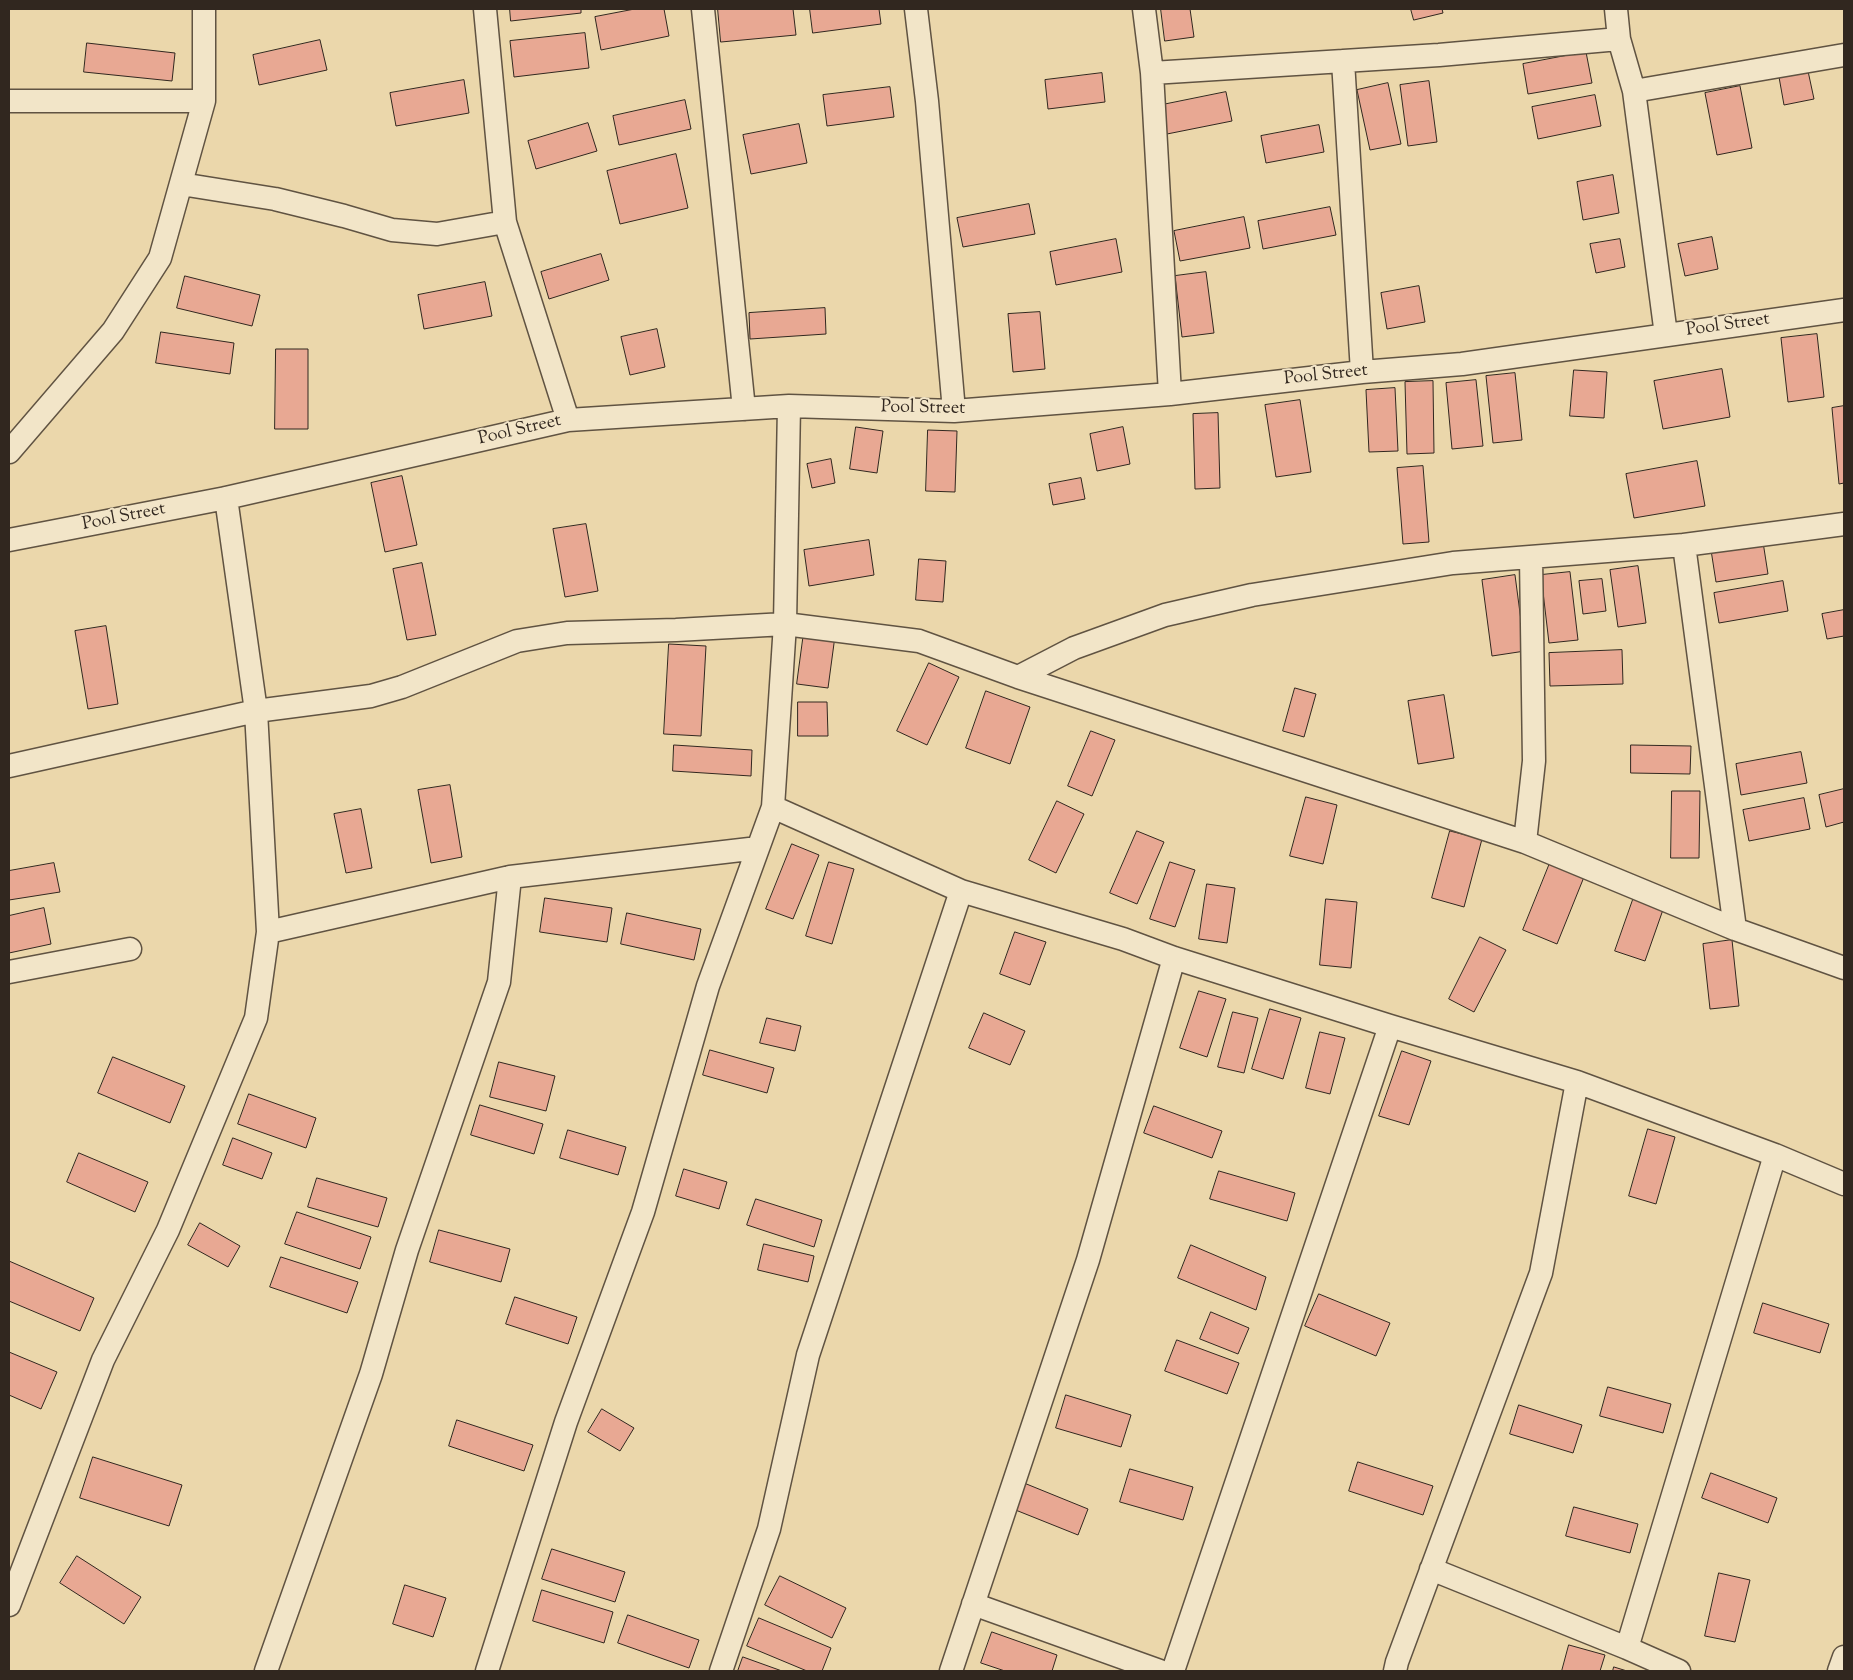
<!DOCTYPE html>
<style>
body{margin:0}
#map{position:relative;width:1853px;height:1680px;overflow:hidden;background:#ebd7ab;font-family:"Sorts Mill Goudy",serif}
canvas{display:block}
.frame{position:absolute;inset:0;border:10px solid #31271f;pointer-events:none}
</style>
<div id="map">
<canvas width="1853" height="1680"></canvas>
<div class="frame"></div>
</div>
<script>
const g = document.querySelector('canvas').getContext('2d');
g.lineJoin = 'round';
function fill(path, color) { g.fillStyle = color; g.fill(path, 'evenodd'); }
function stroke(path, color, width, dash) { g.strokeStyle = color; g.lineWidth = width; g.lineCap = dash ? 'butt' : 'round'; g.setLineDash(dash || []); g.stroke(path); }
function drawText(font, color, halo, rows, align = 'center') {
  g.font = font + ' "Sorts Mill Goudy",serif'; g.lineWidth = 4; g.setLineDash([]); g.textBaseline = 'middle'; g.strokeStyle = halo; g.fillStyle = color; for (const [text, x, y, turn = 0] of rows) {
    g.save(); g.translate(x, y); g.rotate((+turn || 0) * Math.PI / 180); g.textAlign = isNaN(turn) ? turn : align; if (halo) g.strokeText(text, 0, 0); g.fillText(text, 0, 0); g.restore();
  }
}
const building = new Path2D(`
 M510,9H581V13L511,21Z
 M635,9H664L669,36L601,50L595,17Z
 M718,9H793L796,35L721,42Z
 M810,9H879L881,24L813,33Z
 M1161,9H1190L1194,37L1165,41Z
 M1411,9H1442L1443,13L1414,20Z
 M585,33L589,68L514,77L510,41Z
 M320,40L327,70L259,85L253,55Z
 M87,43L175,53L172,81L84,72Z
 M1586,52L1592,83L1528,94L1523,64Z
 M1808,71L1814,99L1784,105L1779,77Z
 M1102,73L1105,102L1048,109L1045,80Z
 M464,80L469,113L396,126L390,93Z
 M1429,81L1437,142L1408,146L1400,85Z
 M1388,83L1401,144L1370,150L1357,90Z
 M1740,86L1752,148L1717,155L1705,93Z
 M890,87L894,117L827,126L823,95Z
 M1226,92L1232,121L1167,134L1162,105Z
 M1595,95L1601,126L1538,139L1532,107Z
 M685,100L691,129L619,145L613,116Z
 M588,123L597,151L536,169L528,141Z
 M799,124L807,163L751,174L743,135Z
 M1319,125L1324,152L1266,163L1261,136Z
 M676,154L688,208L620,224L607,171Z
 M1613,175L1619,213L1583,220L1577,182Z
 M1029,204L1035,234L963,247L957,218Z
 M1330,207L1336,235L1263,249L1258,221Z
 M1244,217L1250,248L1180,261L1174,231Z
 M1712,237L1718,269L1685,276L1678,244Z
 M1116,239L1122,272L1056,285L1050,252Z
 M1620,239L1625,267L1596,273L1590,244Z
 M601,254L609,280L549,299L541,272Z
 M1206,272L1214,333L1182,337L1175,276Z
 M185,276L260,295L252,326L177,308Z
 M485,282L492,316L424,329L418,295Z
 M1419,286L1425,322L1387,329L1381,293Z
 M825,308L826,334L750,339L749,313Z
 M1040,312L1045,369L1013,372L1008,314Z
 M657,329L665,367L630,375L621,337Z
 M161,332L234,343L230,374L156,363Z
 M1817,334L1824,397L1788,402L1781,338Z
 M276,349H308V429H275Z
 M1722,369L1730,417L1663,429L1654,381Z
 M1574,370L1607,372L1604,418L1570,416Z
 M1515,373L1522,440L1493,443L1486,376Z
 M1476,380L1483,446L1452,449L1446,383Z
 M1433,381L1434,453L1407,454L1405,382Z
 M1395,388L1398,451L1369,452L1366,390Z
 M1300,400L1311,472L1276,477L1265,405Z
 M1844,406V483L1839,484L1832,408Z
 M1218,413L1220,488L1195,489L1193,414Z
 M856,427L883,431L877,473L850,469Z
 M1123,427L1130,464L1097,471L1090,434Z
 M928,430L957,431L955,492L926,491Z
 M831,459L835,483L812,488L807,464Z
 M1697,461L1705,506L1634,518L1626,474Z
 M1423,466L1429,542L1403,544L1397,468Z
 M402,476L417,545L385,552L371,483Z
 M1081,478L1085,499L1053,505L1049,484Z
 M586,524L598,591L565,597L553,529Z
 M869,540L874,575L809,586L804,550Z
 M1763,542L1768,574L1716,582L1711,550Z
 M919,559L946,561L943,602L916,600Z
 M422,563L436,635L407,640L393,569Z
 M1638,566L1646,623L1618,627L1610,570Z
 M1570,572L1578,640L1549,643L1541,575Z
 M1515,575L1525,651L1492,656L1482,580Z
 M1602,579L1606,611L1583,614L1579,581Z
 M1783,581L1788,611L1719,623L1714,593Z
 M1844,610V636L1827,639L1822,614Z
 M106,626L118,704L88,709L75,631Z
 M804,632L835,636L828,688L797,684Z
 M669,644L706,646L701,736L664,734Z
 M1622,650L1623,684L1550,686L1549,653Z
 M929,663L959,677L927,745L897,731Z
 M1295,688L1316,694L1304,737L1283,731Z
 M986,691L1030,707L1010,764L966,748Z
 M1444,695L1454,758L1418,764L1408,701Z
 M798,702H827L828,736H798Z
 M1091,731L1115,740L1092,796L1068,786Z
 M674,745L752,750L751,776L673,771Z
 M1631,745L1691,746L1690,774L1631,773Z
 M1801,752L1807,783L1741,795L1736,764Z
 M450,785L462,857L431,863L418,790Z
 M1844,789V822L1826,827L1819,795Z
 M1672,791H1700L1699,858H1671Z
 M1306,797L1337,805L1323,864L1290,856Z
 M1804,798L1810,829L1749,841L1743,810Z
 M1057,801L1084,814L1056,873L1029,860Z
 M361,809L372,868L346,873L334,814Z
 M1137,831L1164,842L1137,904L1110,893Z
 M1450,831L1482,839L1464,907L1432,898Z
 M792,844L819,855L793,919L766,909Z
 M829,862L854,869L832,944L806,936Z
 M1170,862L1195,870L1175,927L1150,919Z
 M54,863L60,892L9,900V871Z
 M1550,863L1584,877L1557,944L1523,930Z
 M1207,884L1235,888L1227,943L1199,939Z
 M1635,894L1665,904L1645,961L1615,951Z
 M545,898L612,908L607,942L540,932Z
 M1326,899L1357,902L1351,968L1320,965Z
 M44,908L51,944L9,953V916Z
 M627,913L701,929L694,960L621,944Z
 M1015,932L1046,942L1030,985L1000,974Z
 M1480,937L1506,950L1474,1012L1449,999Z
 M1732,940L1739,1006L1710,1009L1703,944Z
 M1199,991L1226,999L1207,1057L1180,1048Z
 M1270,1009L1301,1018L1283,1079L1252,1069Z
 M1233,1012L1258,1018L1244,1073L1218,1067Z
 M984,1013L1025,1031L1010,1065L969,1048Z
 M767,1018L801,1026L795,1051L760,1043Z
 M1320,1032L1345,1038L1330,1094L1306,1088Z
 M710,1050L774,1068L767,1093L703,1075Z
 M1402,1051L1431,1061L1409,1125L1379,1116Z
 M113,1057L185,1086L170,1123L98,1093Z
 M499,1062L555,1076L546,1111L490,1097Z
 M249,1094L316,1118L306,1148L238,1124Z
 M480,1105L543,1124L534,1154L471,1135Z
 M1154,1106L1222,1131L1212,1158L1144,1133Z
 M1648,1129L1675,1137L1656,1204L1629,1196Z
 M568,1130L626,1147L618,1175L560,1158Z
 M233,1138L272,1153L262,1179L223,1165Z
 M79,1153L148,1182L135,1212L67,1182Z
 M684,1169L727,1182L719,1209L676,1196Z
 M1219,1171L1295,1193L1287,1221L1210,1199Z
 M317,1178L387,1198L378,1227L308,1207Z
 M756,1199L822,1220L814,1247L747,1225Z
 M297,1212L371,1237L360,1269L285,1244Z
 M200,1223L240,1246L228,1267L188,1245Z
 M439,1230L510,1249L501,1282L430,1262Z
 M764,1244L814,1256L808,1282L758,1270Z
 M1191,1245L1266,1277L1256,1310L1178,1278Z
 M281,1257L358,1282L347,1313L270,1287Z
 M9,1261L94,1298L80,1331L9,1301Z
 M1319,1294L1390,1323L1376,1356L1305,1326Z
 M515,1297L577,1317L568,1344L506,1324Z
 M1763,1303L1829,1324L1820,1353L1754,1333Z
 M1211,1312L1249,1328L1238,1354L1200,1339Z
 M1177,1340L1239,1363L1227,1394L1165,1371Z
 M9,1352L57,1372L41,1409L9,1395Z
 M1608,1387L1671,1404L1663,1433L1600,1416Z
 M1066,1395L1131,1415L1121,1447L1056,1428Z
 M1519,1405L1582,1425L1573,1453L1510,1434Z
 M602,1409L634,1428L620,1451L588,1432Z
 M457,1420L533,1445L524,1471L449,1446Z
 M93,1457L182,1485L169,1526L80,1498Z
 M1358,1462L1433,1486L1423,1515L1349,1491Z
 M1130,1469L1193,1487L1183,1520L1120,1502Z
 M1711,1473L1777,1498L1768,1523L1702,1498Z
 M1024,1483L1088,1509L1078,1535L1013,1509Z
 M1574,1507L1638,1524L1630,1553L1566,1536Z
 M552,1549L625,1572L615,1602L542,1579Z
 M77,1556L141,1597L124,1624L60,1583Z
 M1719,1573L1750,1580L1735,1642L1705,1636Z
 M780,1576L846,1608L832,1638L765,1605Z
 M405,1585L446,1598L433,1637L393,1624Z
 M542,1590L613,1612L604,1643L533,1621Z
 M628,1615L699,1640L689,1668L618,1643Z
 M759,1618L831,1648L822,1671H807L747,1646Z
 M992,1632L1057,1655L1052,1671H1005L981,1663Z
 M1569,1645L1605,1655L1600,1671H1562Z
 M743,1657L782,1671H738Z
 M1614,1667L1627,1671H1613Z`);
fill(building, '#e8a893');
stroke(building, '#31271f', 1);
const street = new Path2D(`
 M485,9L505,222L568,420
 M703,9L744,409
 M916,9L927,101L954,411
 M1144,9L1152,73L1170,394
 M1616,9L1619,39L1634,91L1666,335
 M1343,61L1362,372
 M1152,73L1439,55L1619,39
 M1634,91L1844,55
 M9,101H204
 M181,184L275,199L344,216L392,230L437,234L505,222
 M9,452L113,331L160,258L204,101V9
 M9,540L226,498L568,420L789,406L954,411L1170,394L1362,372L1462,364L1844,310
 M1684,545L1735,929
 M1018,677L1074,648L1165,615L1252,595L1453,563L1684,545L1844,524
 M9,766L256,711L371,696L402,687L517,641L567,633L676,630L785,624L919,641L1018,677L1525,842L1735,929L1844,968
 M773,807L961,891L1123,939L1174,958L1390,1026L1577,1082L1775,1155L1844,1184
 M1525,842L1534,761L1531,557
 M268,932L510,877L758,848
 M9,972L130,949
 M1431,1569L1627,1648
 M973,1604L1160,1671
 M9,1605L103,1360L168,1230L256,1018L268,932L256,711L226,498
 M266,1671L371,1374L407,1250L499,982L510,877
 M487,1671L566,1422L643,1212L708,986L773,807L785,624L789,406
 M721,1671L769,1529L808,1355L961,891
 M951,1671L1088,1260L1174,958
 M1173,1671L1390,1026
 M1395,1671L1397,1662L1541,1273L1577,1082
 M1679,1671L1627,1648L1775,1155
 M1839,1671L1844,1657`);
stroke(street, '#605342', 25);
stroke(street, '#f2e5c8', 22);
drawText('18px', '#31271f', '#f2e5c8', [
 ["Pool Street",1728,326,-8],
 ["Pool Street",1326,376,-6],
 ["Pool Street",923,409,1],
 ["Pool Street",520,431,-13],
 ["Pool Street",124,518,-11]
]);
</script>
